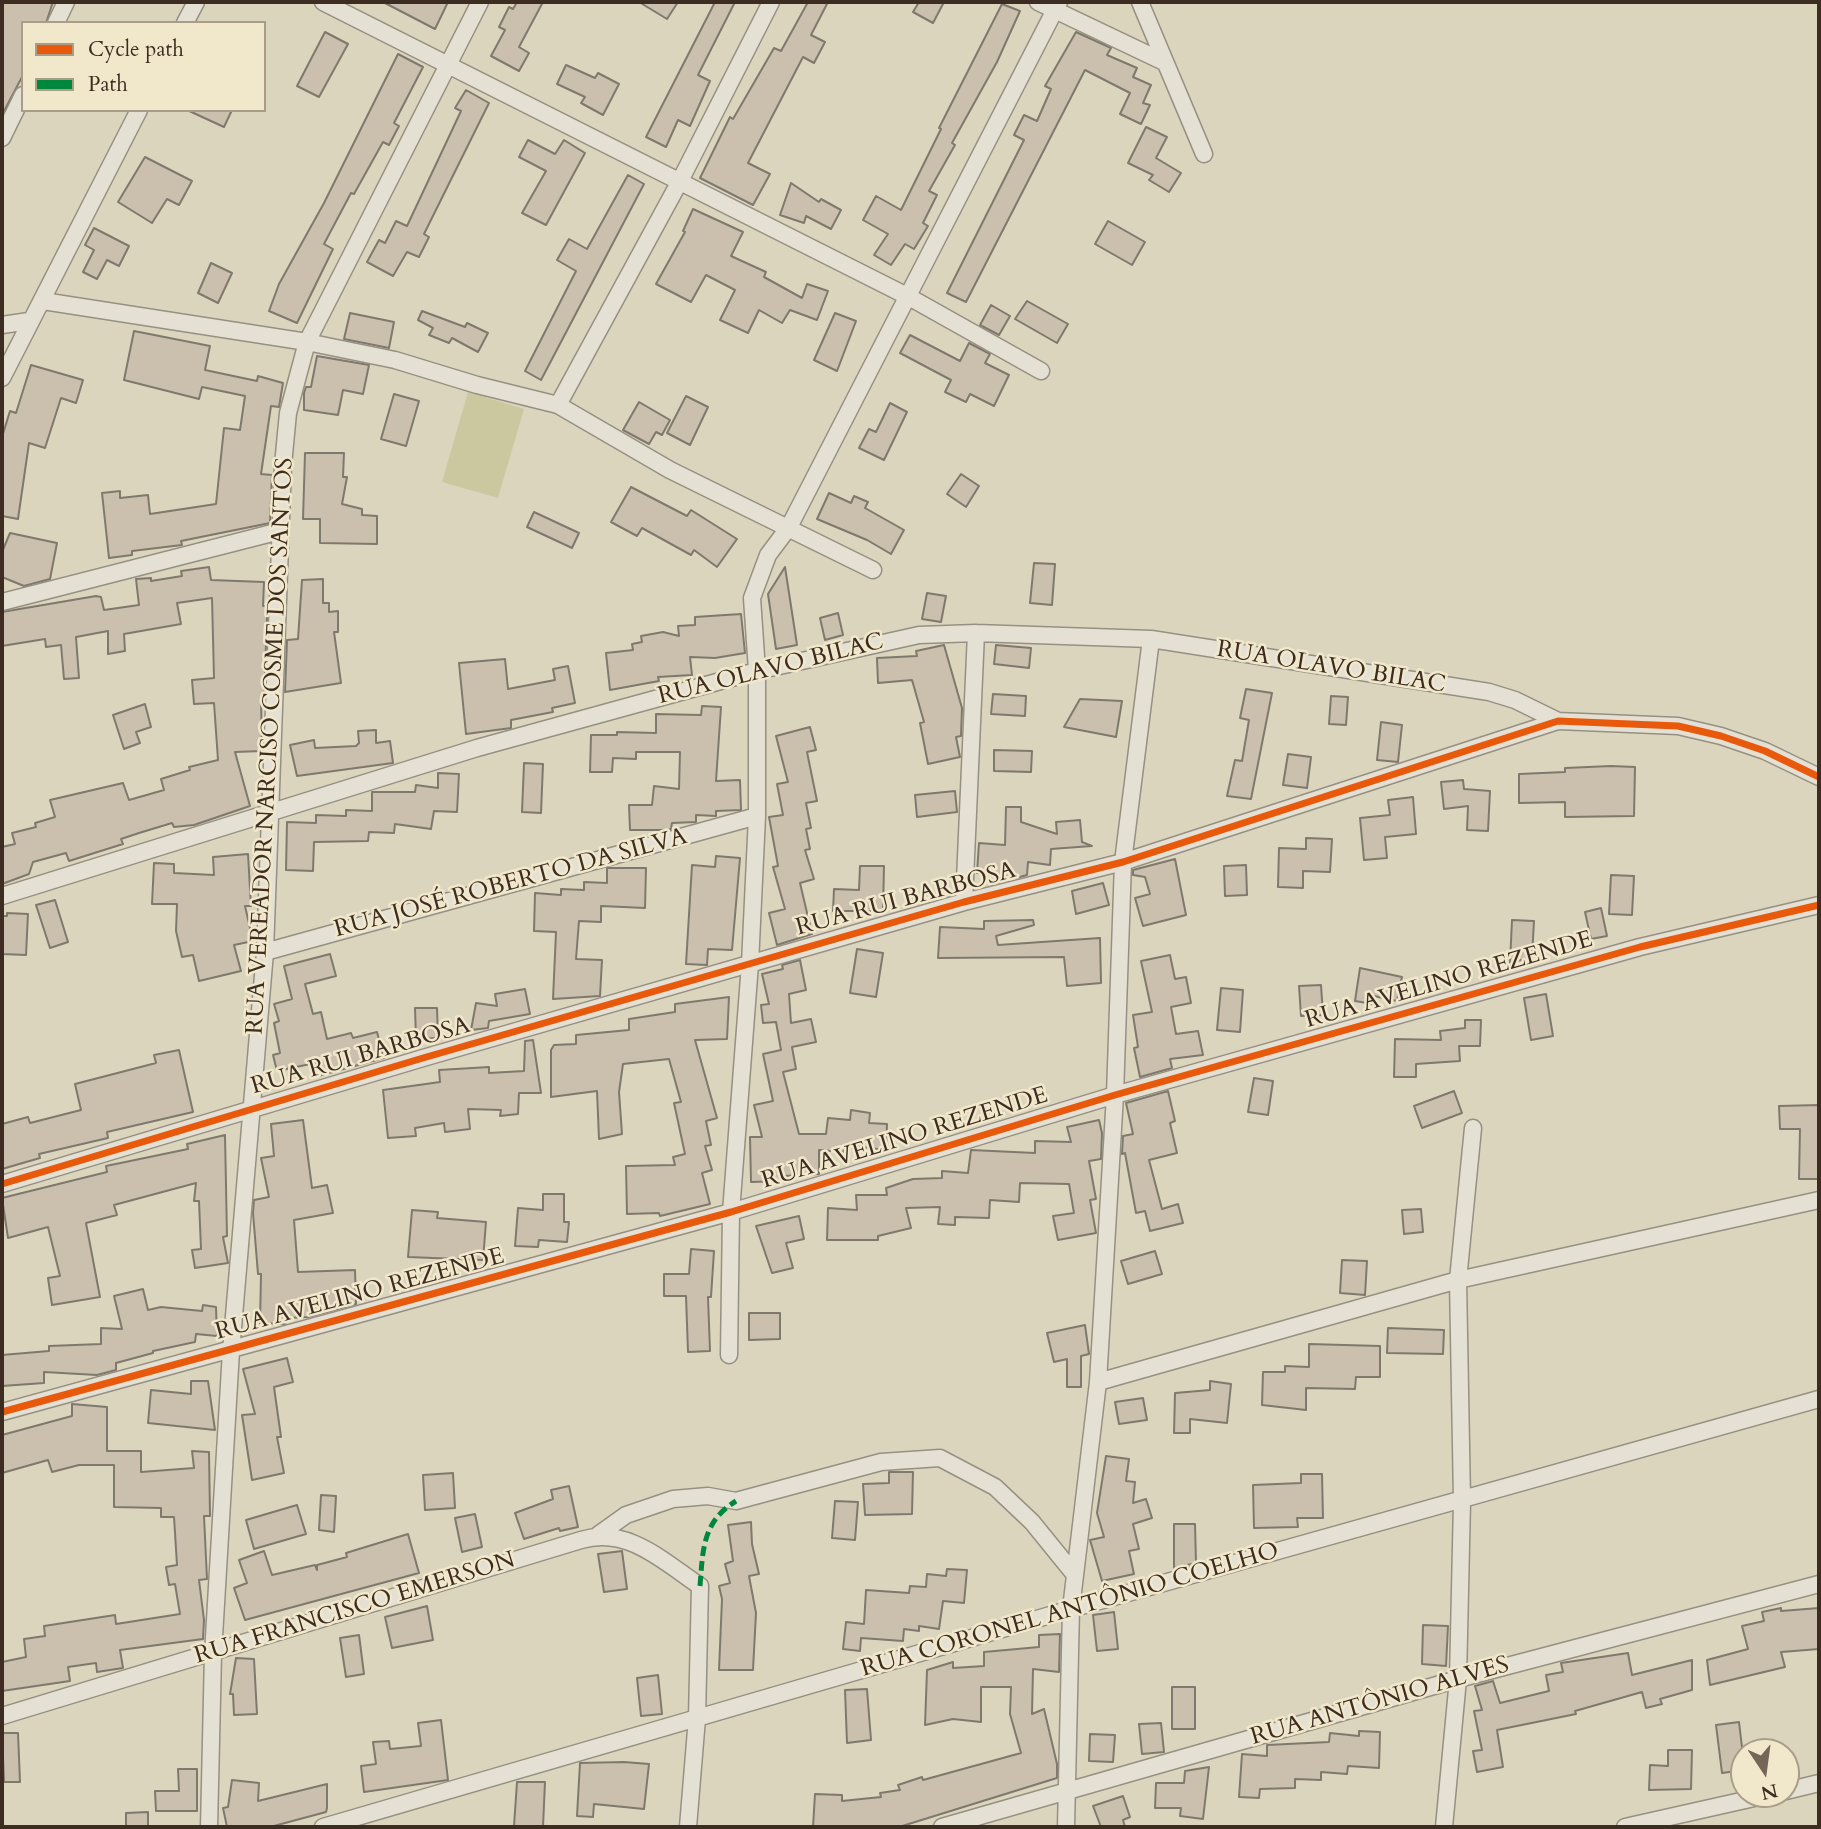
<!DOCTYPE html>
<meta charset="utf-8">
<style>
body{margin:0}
#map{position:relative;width:1821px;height:1829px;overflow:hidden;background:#dcd5be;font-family:Cardo,serif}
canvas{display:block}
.frame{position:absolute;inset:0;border:4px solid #3c2c21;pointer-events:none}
.legend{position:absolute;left:21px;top:21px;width:245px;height:91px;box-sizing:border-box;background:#f1e8cc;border:2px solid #a99d88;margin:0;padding:9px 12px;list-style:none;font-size:21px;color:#3c2c21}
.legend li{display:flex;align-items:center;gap:14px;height:35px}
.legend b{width:35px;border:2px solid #a99d88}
.north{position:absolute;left:1730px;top:1738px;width:70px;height:70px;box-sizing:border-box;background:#f1e8cc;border:2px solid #a99d88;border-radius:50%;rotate:167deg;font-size:19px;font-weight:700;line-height:28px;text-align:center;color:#3c2c21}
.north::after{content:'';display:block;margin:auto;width:24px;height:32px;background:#746758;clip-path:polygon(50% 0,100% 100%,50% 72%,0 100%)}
</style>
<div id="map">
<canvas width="1821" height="1829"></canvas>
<div class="frame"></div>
<ul class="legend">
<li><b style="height:9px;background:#e8590c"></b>Cycle path</li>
<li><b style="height:9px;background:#00873e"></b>Path</li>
</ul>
<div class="north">N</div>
</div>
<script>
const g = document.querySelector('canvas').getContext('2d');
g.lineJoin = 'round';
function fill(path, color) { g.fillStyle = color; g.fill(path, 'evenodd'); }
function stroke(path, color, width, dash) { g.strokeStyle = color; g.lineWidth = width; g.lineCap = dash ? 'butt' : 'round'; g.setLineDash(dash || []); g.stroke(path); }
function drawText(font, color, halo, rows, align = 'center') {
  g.font = font + ' Cardo,serif'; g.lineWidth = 5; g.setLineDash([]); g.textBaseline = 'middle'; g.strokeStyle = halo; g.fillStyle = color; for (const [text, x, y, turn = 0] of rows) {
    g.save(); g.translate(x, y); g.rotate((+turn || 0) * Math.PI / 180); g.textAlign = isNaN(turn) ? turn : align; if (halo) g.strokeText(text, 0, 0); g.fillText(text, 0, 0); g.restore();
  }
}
fill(new Path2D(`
 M468,392L524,409L498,498L442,482Z`), '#cbc8a0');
const building = new Path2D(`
 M2,2H53L46,23H23V75L2,115Z
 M383,2H448L435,29Z
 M517,2H543L519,47L529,53L519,71L491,56L505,30L499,27L509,7L513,9Z
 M639,2H678L667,19Z
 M715,2H735L698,75L710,81L690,126L678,120L666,147L646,137Z
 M808,2H828L811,35L825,42L814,63L803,57L748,163L770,174L753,205L700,178L730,117L733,119L774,48L781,51Z
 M919,2H944L933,23L913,12Z
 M1002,4L1020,11L997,62L952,143L955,145L929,191L937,195L923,223L928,226L914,249L905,244L891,265L874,255L888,234L863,220L876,196L901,210L941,129L939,128Z
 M325,32L348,44L319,97L297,86Z
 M1076,32L1111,48L1107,55L1137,68L1133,77L1151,85L1143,103L1150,105L1141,124L1120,114L1130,93L1085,70L966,302L947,293L1024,140L1014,135L1024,115L1037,121L1051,89L1045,86Z
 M398,54L423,67L394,123L399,126L389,145L383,142L354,194L351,193L324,244L333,249L297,323L269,311L279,284L324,203Z
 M566,65L595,78L598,73L619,84L603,115L581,103L585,97L557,84Z
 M466,90L489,103L424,234L429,237L419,257L407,252L393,276L367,262L379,240L385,243L396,221L407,226L461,111L455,108Z
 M187,110H232L224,127Z
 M1146,127L1167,137L1156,158L1181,173L1169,192L1149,180L1153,175L1128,163Z
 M528,140L555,154L564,140L585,153L546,225L522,213L546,171L519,157Z
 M145,157L192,181L179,205L167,199L152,223L118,202Z
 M628,175L644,184L541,380L525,371L576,271L557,260L569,239L587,249Z
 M791,183L819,202L821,199L841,210L831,229L806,216L804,223L780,215Z
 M693,209L743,232L731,256L766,272L764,277L802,298L807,284L828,291L817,320L790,310L782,323L759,310L748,333L720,320L735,290L706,275L691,302L656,284L685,232L683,231Z
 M1108,221L1145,242L1132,265L1095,244Z
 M94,228L129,246L119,266L107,260L97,279L83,272L94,250L85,245Z
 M211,263L232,273L218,303L198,293Z
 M1027,301L1068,324L1057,343L1015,319Z
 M991,305L1010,316L999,335L980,325Z
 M422,311L465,327L467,323L488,333L478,352L452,338L449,343L429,335L433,328L418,320Z
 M350,313L394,322L389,348L344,339Z
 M835,313L856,321L837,371L814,360Z
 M134,331L210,346L205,370L257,381L258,376L283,383L279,407L271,406L261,474L272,475L270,523L181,541L182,545L132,551V555L109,558L102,493L120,491V498L148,495L150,514L216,504L224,428L240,430L245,396L202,387L199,399L124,380Z
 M910,335L960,361L969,343L990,354L985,363L1009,375L994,406L970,394L966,402L945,392L951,380L900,353Z
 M317,356L369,365L363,394L343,390L338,415L304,410V393L306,387H311Z
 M31,365L83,380L76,403L61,398L45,448L29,443L18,519L2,516V437L10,411L16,413Z
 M394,394L419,401L406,446L381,439Z
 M686,396L708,407L690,445L667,433Z
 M639,402L670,420L662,435L656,432L649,444L623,430Z
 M890,403L907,412L884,460L859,448L869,429L876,432Z
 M305,453H344L343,477H347L342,504L362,509V515L377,516V544L320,543V519H303Z
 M961,474L979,486L966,507L947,494Z
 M631,487L687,516L691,510L737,539L717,567L694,550L691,555L642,528L637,536L611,522Z
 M829,493L851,503L854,496L868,502L865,508L904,530L891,554L867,540L817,519Z
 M534,512L579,533L572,548L527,527Z
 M10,533L57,543L50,579L24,586L2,577V552Z
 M1034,563L1055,564L1052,605L1030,603Z
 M209,567L211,580L264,582L263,606H267V619L264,698H261L262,751L235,752L250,806L194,825L174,827L172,823L139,833L121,839L123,844L69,861L66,853L33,862L29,874L2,884V847L15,844L12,833L36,827L35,823L55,817L50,800L123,783L129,800L164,790L161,779L190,770L189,767L218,760L214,703L194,704L192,680L214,678L212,598L177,603L181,624L124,634L125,651L108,654V631L76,637L79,678L64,679L61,645L46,647L45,639L2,646V612L96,596L101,597L104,610L139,605L136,579L151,578V581L182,576L181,571Z
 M785,567L797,645L776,649L768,594Z
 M323,579V603H329V612L338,611V632H334L341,683L285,692L287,640L298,639L302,580Z
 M927,593L946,596L941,622L922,619Z
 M838,613L843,635L825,640L820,618Z
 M741,614L745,653L715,658L690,657L692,675L658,677L659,681L610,690L606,653L633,650L632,644L642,642L641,636L663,632L679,636L678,626L695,625V617Z
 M944,645L962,708L961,736L956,737L960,757L928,764L920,723L924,722L912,680L878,683L877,658L917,656L916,651Z
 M996,645L1031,648L1029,668L994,664Z
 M505,659L508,689L555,680L553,669L568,666L575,703L552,708L553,712L511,720V728L466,734L459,663Z
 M1246,689L1272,693L1251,799L1227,796L1235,760L1242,761L1249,720L1240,718Z
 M993,694L1026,696L1025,716L991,714Z
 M1331,696L1348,697L1346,725L1329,724Z
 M1080,699L1122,701L1116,737L1064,727Z
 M145,704L151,727L136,732L140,743L124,749L113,715Z
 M702,706L721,707L716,781L740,780L741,810L716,811V816L696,815V822L672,823L671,829L666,830H630L629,805H652L654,786L679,789L680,752H636V759L613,758L612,772H590L591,735H617V732L656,733V714L701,715Z
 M1381,722L1402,725L1398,762L1377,760Z
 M810,727L816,750L807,752L817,801L806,803L811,828L806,829L810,849L805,850L814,879L800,883L812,934L777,945L769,913L785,909L773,867L778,866L769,817L783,815L777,784L788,782L776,736Z
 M376,730V743L390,741L393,763L297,776L290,745L314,740L315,748L356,746L359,743L358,731Z
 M994,750L1032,751L1031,772L994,771Z
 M1288,754L1311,757L1307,788L1283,785Z
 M524,763L543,764L541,813L522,812Z
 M1611,766L1635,767L1634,816L1565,817V802L1519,803V774L1565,772V768Z
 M438,773L459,774L457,812L434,811L431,829L395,824L394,833L369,832L368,841L314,842L313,871L286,870L287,822L316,823V815L346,816V810L372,811V792H415L416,785L438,788Z
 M1463,780L1464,789L1490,791L1488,831L1467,830L1468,806L1444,809L1441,782Z
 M955,791L957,812L917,817L915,795Z
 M1413,797L1416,834L1385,837L1387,858L1364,860L1360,818L1390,815L1388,800Z
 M1006,807H1021V822L1057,834L1056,822L1080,820L1082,842L1092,846L1051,849L1050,865L1028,862L1027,875L1016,878L977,873L979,843L1005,845Z
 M1306,838L1332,839L1330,872L1303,871V888L1278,887L1279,848L1306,849Z
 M248,854L251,906H245L253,941L234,945L241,971L199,981L193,955L182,957L176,931L177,904H152L154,863L174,864V873L214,875L213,857Z
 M716,856L740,858L732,950L708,949L707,965L686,964L692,865L715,867Z
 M1175,859L1186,915L1143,926L1135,898L1150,894L1145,877L1133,875V870Z
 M1246,865L1247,895L1225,896L1224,866Z
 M860,866H884L883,911H833L834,889L859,890Z
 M607,868H646L645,908L601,906V922L579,921L576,959L602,960L600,996L553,999L556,932L534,931L535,893L561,895V889L584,890V882L607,883Z
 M1611,875L1634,876L1632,915L1609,914Z
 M1103,883L1109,905L1076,914L1072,891Z
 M55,900L68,942L50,948L36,905Z
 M1601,908L1607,936L1591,939L1585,912Z
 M7,913L28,914L26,955L2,954V916H7Z
 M1033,920L1034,925L996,936L998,945L1100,938L1101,983L1067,986L1064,957L938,958L940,927L984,929V921Z
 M1512,920L1534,921L1532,957L1510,963Z
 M857,949L883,953L876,997L850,993Z
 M330,954L336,976L305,984L313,1014L321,1012L327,1039L351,1033L353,1038L377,1032L384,1058L318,1076L315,1063L277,1071L273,1055L280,1053L274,1023L279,1021L274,1004L292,999L284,966Z
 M1170,955L1175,979L1186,977L1191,1003L1171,1007L1176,1034L1198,1031L1203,1055L1170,1059L1172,1068L1140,1077L1134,1048L1138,1047L1133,1015L1152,1012L1141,961Z
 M800,960L806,990L789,994L791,1023L811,1019L816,1042L792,1047L796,1069L783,1072L799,1134H826L828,1118L850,1120L851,1110L870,1113L869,1123L887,1124L886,1150L845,1145L844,1152L819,1150V1174L785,1176L786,1181L751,1182L750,1137H762L754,1105L773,1101L763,1054L781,1050L776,1022L763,1023L761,1005L769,1004L762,974L783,969L782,965Z
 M1360,968L1402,977L1397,1001L1374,996L1373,1004L1355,1001Z
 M1321,985L1323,1015L1301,1016L1299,986Z
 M1221,988L1243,990L1240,1032L1217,1030Z
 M525,989L530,1014L489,1021L488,1028L471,1030L476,1003L497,1006L495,994Z
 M1546,994L1553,1036L1531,1040L1524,998Z
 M729,997L727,1039L695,1040L717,1118L706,1121L711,1145L705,1146L712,1170L702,1173L710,1204L660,1216L659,1213L627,1214L626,1166L675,1165L673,1157L685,1154L674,1103L681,1102L669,1059L623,1064L619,1092L622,1134L599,1139L597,1091L551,1097V1050L554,1045L576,1044V1035L629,1030V1019L675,1012V1004Z
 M415,1008H437L438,1038L416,1039Z
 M1465,1020H1481L1480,1046H1459L1460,1061L1416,1064V1077H1394L1395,1039L1441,1040L1440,1031L1465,1028Z
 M533,1040L541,1093H519L518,1114L500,1116L501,1110L468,1109L470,1129L445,1132L444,1123L415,1128L416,1136L388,1138L383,1090L440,1082L439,1070L489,1067V1073L524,1071L525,1041Z
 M179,1050L193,1112L107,1132L108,1138L39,1154L40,1158L2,1169V1124L28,1117L30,1123L81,1110L75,1084L156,1063L154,1055Z
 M1254,1078L1273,1081L1268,1115L1248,1112Z
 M1168,1091L1175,1121L1170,1123L1177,1153L1149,1160L1162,1209L1178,1204L1183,1223L1150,1231L1145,1211L1136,1213L1125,1153L1122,1154L1123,1136L1133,1134L1126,1103Z
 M1454,1091L1462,1113L1422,1128L1414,1106Z
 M1819,1105V1179H1799L1800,1129H1780L1779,1106Z
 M303,1120L312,1188L327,1185L333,1213L294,1220L298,1272L355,1270L356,1304L308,1317L288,1318L285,1324L260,1323L261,1274H258L253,1213L254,1200L269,1197L261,1158L274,1156L271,1124Z
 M1099,1120L1102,1133L1101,1159L1089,1161L1096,1199L1090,1200L1096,1233L1058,1240L1053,1216L1074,1213L1069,1184L1020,1183L1019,1202L990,1200L989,1218L955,1217V1225L938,1224L940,1207L906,1208L911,1228L878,1236V1240H827L828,1208L857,1210L856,1195H887L886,1188L913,1179L942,1178V1171L968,1173L971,1150L1035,1153V1141L1071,1142L1067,1127Z
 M225,1135L227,1236L223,1237L228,1263L195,1268L192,1250L201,1249L199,1201H194L196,1183L114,1205L117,1215L86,1223L100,1297L52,1305L48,1278L60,1276L48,1227L8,1238L2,1198L107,1172L106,1166L188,1149L187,1144Z
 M543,1194H564V1222H569L567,1242L539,1240L538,1247L515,1246L518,1208L543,1210Z
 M1421,1209L1423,1232L1404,1234L1402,1210Z
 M412,1210L438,1212L437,1218L486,1222L483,1260L408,1257Z
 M799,1216L804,1239L786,1243L793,1268L772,1273L756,1226Z
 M691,1249L714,1251L711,1297H708L710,1351L688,1352L686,1296H664V1274H689Z
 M1155,1251L1162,1274L1128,1284L1121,1261Z
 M1342,1260L1367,1261L1365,1295L1340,1293Z
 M143,1289L148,1310L161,1307L202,1311L203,1305L216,1307L217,1336L196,1334L195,1342L153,1351V1353L116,1363V1370L97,1375L44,1372V1383L2,1386V1355L49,1351V1346L101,1344V1328L122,1329L114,1296Z
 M749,1313H780V1339L749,1340Z
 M1085,1325L1089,1354L1081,1356V1387H1067V1359L1054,1362L1047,1333Z
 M1388,1328L1444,1330L1443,1354L1387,1353Z
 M1309,1344L1380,1346V1377H1356L1355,1389L1306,1388V1410L1262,1405L1263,1372H1285V1366L1309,1367Z
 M287,1358L293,1382L274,1387L281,1437H277L284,1473L252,1480L242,1415L255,1414L243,1369Z
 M191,1381H208L215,1430L148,1423L151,1390L191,1394Z
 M1210,1381L1231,1384L1227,1423L1190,1419V1433H1174L1175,1393L1210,1390Z
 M1143,1398L1147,1420L1119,1424L1115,1402Z
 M72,1404L107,1407V1451H141V1472L194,1468L192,1451L209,1452L210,1516H204L207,1579L199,1580L204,1620L203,1639L120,1650L123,1668L97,1672L96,1663L68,1667L70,1681L2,1691V1662L26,1657L24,1639L45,1636L44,1626L115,1615L116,1624L180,1614L175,1584L169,1585L166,1567L177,1565L174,1517H161V1508L114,1507V1465H79L52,1472L48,1460L2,1473V1435L72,1416Z
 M1106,1456L1129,1459L1126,1481L1135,1482L1133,1503L1146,1499L1152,1518L1133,1524L1139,1549L1129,1551L1134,1574L1102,1581L1090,1540L1104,1537L1097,1513Z
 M889,1472H913L912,1514L865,1515L863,1484L889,1483Z
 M453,1473L455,1508L425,1510L423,1475Z
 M1301,1474H1322L1323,1518H1297L1298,1527L1254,1528L1253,1485L1301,1483Z
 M569,1486L578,1527L560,1531L559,1528L524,1539L515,1513L553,1499L551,1490Z
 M321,1495L336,1496L334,1532L319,1530Z
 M835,1501L858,1502L855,1540L832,1538Z
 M297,1505L306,1534L254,1549L246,1520Z
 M475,1514L482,1547L462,1552L455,1518Z
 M751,1522L752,1544L759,1574L749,1576L756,1613L753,1670H719L722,1599L719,1586L730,1583L725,1564L733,1561L728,1525Z
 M1174,1524H1195L1196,1563L1174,1568Z
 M408,1534L419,1573L245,1620L234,1588L247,1583L239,1560L264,1551L272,1575L315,1565L317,1570V1565L347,1557L346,1553Z
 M622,1551L627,1589L604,1592L598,1554Z
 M947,1569L967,1570L964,1603L943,1601L939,1629L919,1626V1631L904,1629L903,1641L861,1638L860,1651L843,1649L846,1622L864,1624L866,1590L909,1593L910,1586L926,1587L927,1574L946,1576Z
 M427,1606L433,1640L392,1648L385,1617Z
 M1781,1608V1611L1819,1608V1649L1781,1652L1785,1667L1710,1685L1707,1660L1748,1649L1742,1626L1764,1621L1762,1612Z
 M1114,1612L1118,1649L1097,1651L1093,1615Z
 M1423,1625L1448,1626L1446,1666L1422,1664Z
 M1060,1634L1059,1672L1033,1669L1032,1714L1044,1709L1057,1764V1778L899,1827H813L815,1794L842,1795V1801L881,1797L880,1793L900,1790L898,1785L922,1777L923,1780L1021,1753L1010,1714L1011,1687H981V1722L953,1719L925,1725L927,1670L953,1662V1668L984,1666V1652L1039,1647V1635Z
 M359,1635L364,1674L346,1677L340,1638Z
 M1628,1653L1632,1675L1692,1660V1690L1660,1699L1662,1704L1646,1708L1642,1692L1575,1711L1576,1714L1497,1730L1503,1767L1477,1772L1473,1751L1482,1750L1474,1711L1482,1710L1475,1686L1493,1681L1500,1703L1549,1691L1546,1675L1563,1672L1561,1663Z
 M236,1658L254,1659L257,1714L234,1715L233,1694H230Z
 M658,1675L662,1714L641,1716L637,1678Z
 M1172,1687H1195V1729H1172Z
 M867,1689L871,1740L847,1743L845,1690Z
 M441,1720L448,1780L364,1792L361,1766L376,1764L373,1742L389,1741L390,1749L421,1746L418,1723Z
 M1739,1722L1744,1764L1736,1765L1737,1771L1722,1773L1716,1725Z
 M1161,1723L1164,1752L1142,1754L1139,1724Z
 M1359,1731L1380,1732L1379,1768L1348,1766L1347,1774L1321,1772V1780L1295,1779V1788L1260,1789L1259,1798L1239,1797L1242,1754L1267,1756V1745L1329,1742L1330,1733L1359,1736Z
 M2,1733H18L20,1782H4Z
 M1090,1734L1115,1735L1113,1762L1089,1761Z
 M1668,1750H1692L1691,1789L1649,1790L1650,1765L1668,1766Z
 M624,1762L649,1764L644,1809L594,1804L593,1817L577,1816L580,1763Z
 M1209,1767L1203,1819L1180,1816L1181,1808H1155L1156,1783H1184L1185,1771Z
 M178,1769H197V1811H156L155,1791H179Z
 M232,1780L259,1783L258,1801L327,1784V1808L326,1812L270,1827H227L223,1808L228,1807Z
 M517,1782H545L543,1827L514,1826Z
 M1123,1796L1130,1817L1123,1820L1125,1827H1101L1093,1806Z
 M148,1812V1827H126V1813Z`);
fill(building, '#cbbfae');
stroke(building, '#7f796d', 2);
const street = new Path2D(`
 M323,2L909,297L1041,371
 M1038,2L1164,62
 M1140,2L1204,154
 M56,23L66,2
 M185,23L196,2
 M2,138L23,95
 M43,301L307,342L395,360L477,385L558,405L670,470L873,570
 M2,325L29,321
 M2,378L139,110
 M558,405L680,181L771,2
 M2,602L280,531
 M2,896L477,748L757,671L919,635L976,633L1151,639L1489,692L1515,700L1558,721
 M964,902L976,633
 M265,952L757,816
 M2,1184L423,1058L964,902L1123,862L1558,721L1678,726L1721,736L1765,751L1819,777
 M729,1355L731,1212L750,964L757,816V671L752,598L768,555L789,527L1059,2
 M1098,1382L1458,1280L1473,1128
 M2,1412L731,1212L1115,1095L1640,947L1819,905
 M598,1535L626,1515L673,1499L708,1496L736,1501L881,1462L940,1458L995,1487L1032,1522L1075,1575
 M2,1716L581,1540C627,1526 663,1561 700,1586L697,1718L688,1827
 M1786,1791L1819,1783
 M209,1827L213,1654L231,1351L265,952L283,465L288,413L307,342L480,2
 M323,1827L1071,1609L1819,1399
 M942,1827L1458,1679L1819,1584
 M1066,1827L1071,1609L1098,1382L1115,1095L1123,862L1151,639
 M1444,1827L1458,1679L1462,1501L1458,1280L1819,1200
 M1625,1827L1772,1794`);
stroke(street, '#969082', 19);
stroke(street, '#e4e0d4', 16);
stroke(new Path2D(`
 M700,1586C703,1550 702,1522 736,1501`), '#00873e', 5, [10, 5]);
stroke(new Path2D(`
 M2,1184L423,1058L964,902L1123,862L1558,721L1678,726L1721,736L1765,751L1819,777
 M2,1412L731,1212L1115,1095L1640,947L1819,905`), '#e8590c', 7);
drawText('24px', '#3c2c21', '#f1e8cc', [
 ["RUA OLAVO BILAC",1331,668,9],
 ["RUA OLAVO BILAC",771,670,-14],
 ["RUA VEREADOR NARCISO COSME DOS SANTOS",271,746,-87],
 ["RUA JOSÉ ROBERTO DA SILVA",511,884,-15],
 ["RUA RUI BARBOSA",906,900,-15],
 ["RUA AVELINO REZENDE",1449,981,-16],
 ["RUA RUI BARBOSA",361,1057,-16],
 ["RUA AVELINO REZENDE",905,1139,-17],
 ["RUA AVELINO REZENDE",360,1295,-15],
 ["RUA FRANCISCO EMERSON",355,1609,-17],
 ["RUA CORONEL ANTÔNIO COELHO",1070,1611,-16],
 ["RUA ANTÔNIO ALVES",1380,1702,-16]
]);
</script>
